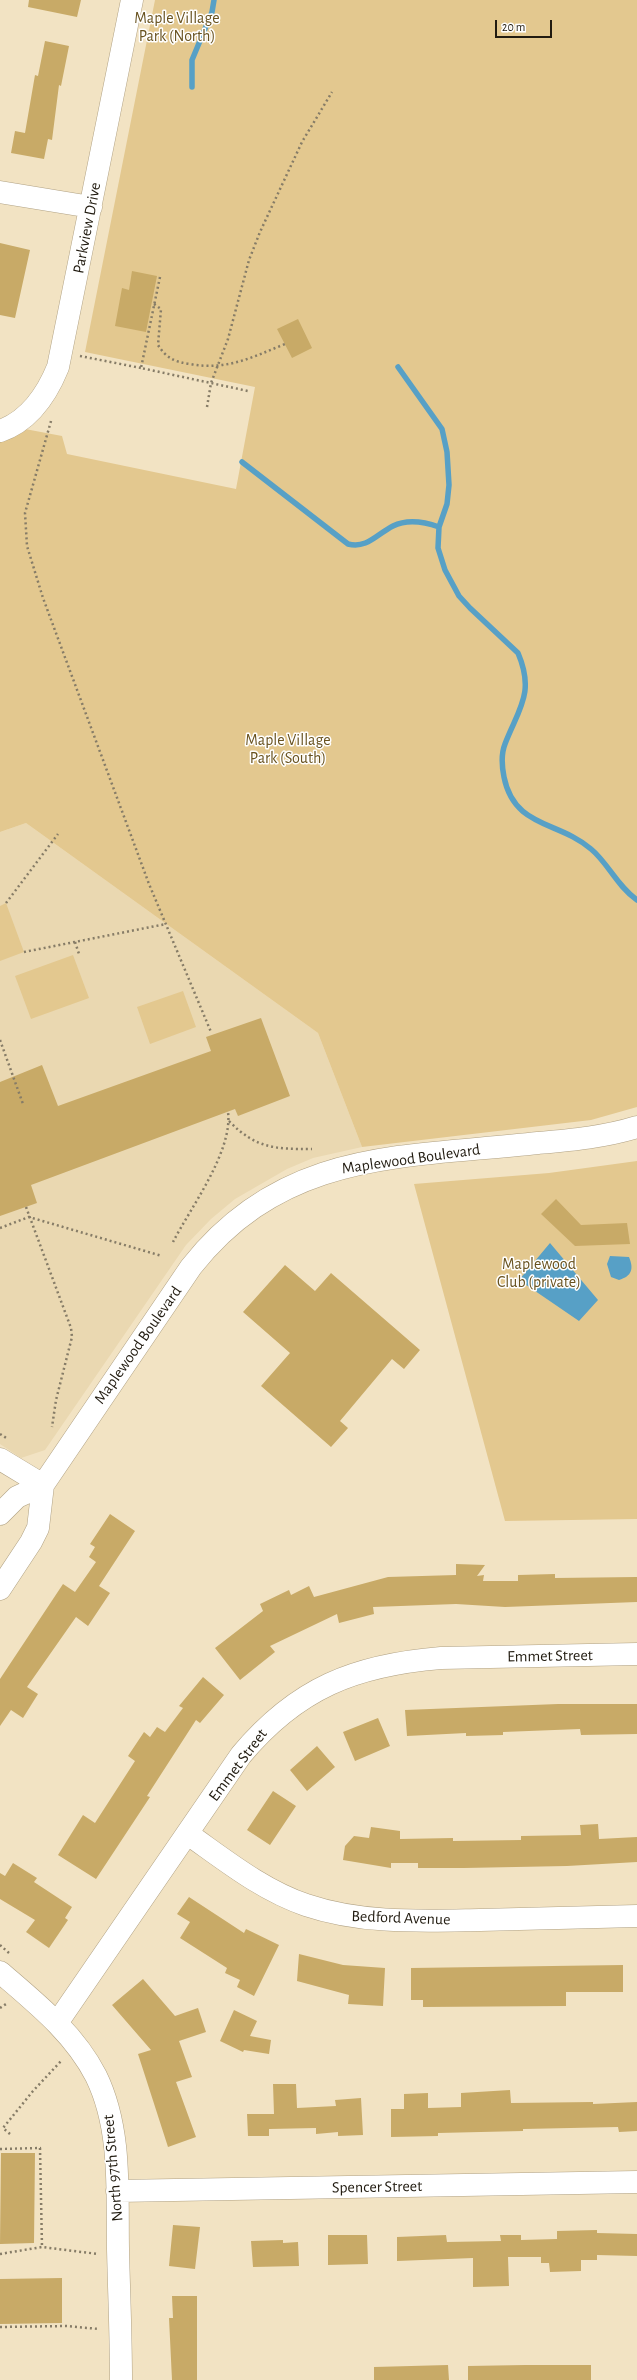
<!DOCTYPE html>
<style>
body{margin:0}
#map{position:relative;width:637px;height:2380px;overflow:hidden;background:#f2e3c3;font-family:"Alegreya Sans",sans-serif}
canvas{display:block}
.scale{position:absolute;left:495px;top:20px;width:57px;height:18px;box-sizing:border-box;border:2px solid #211b10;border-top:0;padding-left:5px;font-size:12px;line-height:14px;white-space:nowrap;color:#211b10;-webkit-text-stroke:3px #fff;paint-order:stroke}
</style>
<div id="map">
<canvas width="637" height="2380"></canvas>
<div class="scale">20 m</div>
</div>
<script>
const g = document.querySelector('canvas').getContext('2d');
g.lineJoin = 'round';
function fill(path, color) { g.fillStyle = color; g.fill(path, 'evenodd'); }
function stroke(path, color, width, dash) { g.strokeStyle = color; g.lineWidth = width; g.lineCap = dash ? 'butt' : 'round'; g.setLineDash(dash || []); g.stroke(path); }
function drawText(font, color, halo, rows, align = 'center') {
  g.font = font + ' "Alegreya Sans",sans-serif'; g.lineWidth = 3; g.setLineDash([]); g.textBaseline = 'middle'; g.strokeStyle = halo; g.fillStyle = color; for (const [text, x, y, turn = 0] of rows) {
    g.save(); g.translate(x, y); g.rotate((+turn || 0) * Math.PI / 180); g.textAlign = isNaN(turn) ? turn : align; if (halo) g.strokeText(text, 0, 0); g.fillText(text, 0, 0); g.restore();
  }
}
fill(new Path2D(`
 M26,823L318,1033L362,1147L313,1158L287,1169L235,1199L211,1219L186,1245L45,1450L21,1458L0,1444V832Z`), '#ead8b1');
fill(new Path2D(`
 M155,0H637V1107L591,1120L362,1147L318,1033L26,823L0,832V440L25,429L62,436L67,454L236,489L255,387L85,352Z
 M6,903L24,952L0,961V906Z
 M73,955L89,998L31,1019L15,976Z
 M183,991L196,1027L150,1044L137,1007Z
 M637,1161V1519L505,1521L414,1184L549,1173Z`), '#e3c88f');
fill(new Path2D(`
 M550,1243L598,1300L579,1321L519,1280Z
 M610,1256L629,1257C634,1269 632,1276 619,1280L611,1277L607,1264Z`), '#57a0c6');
stroke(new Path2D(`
 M192,87V60L212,12L214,0
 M398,367L442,429L447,452L449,485L447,504L439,527L438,548L445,570L459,596L470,608L518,653C535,693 519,708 505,744C501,754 502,767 504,777C514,828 559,821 591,849C608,863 617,886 637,900
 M242,462L348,544C367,549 377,534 393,526C407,519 425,522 439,527`), '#57a0c6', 5.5);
fill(new Path2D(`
 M29,0H81L77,17L28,7Z
 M45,41L69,46L61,86L59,85L52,140L48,139L44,159L11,153L15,131L25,133L35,75L38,76Z
 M0,243L30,250L15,318L0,315Z
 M132,271L157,276L146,332L115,326L122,288L129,290Z
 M298,319L312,348L292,358L277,329Z
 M261,1018L290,1096L238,1116L235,1109L31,1185L37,1203L0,1216V1082L42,1065L58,1106L211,1051L206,1037Z
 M556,1199L581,1225L627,1223L630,1244L575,1246L541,1214Z
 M285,1265L315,1291L331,1273L420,1350L404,1369L392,1359L340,1421L348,1428L331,1447L261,1386L290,1353L243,1312Z
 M110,1514L135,1531L99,1586L110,1593L88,1626L76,1617L27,1687L38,1694L23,1718L11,1710L0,1726V1679L63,1584L75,1592L96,1562L89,1557L95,1547L90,1544Z
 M456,1564L485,1565L477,1576L484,1575L483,1581H518V1575L555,1574V1578L637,1577V1602L505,1607L456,1604L373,1607L374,1614L339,1623L337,1614L270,1646L275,1652L240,1680L215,1648L263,1611L260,1604L289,1590L291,1595L309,1586L314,1597L388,1577L456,1575Z
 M203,1677L224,1695L200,1723L196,1720L147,1796L150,1797L96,1879L58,1855L83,1815L95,1823L135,1761L128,1756L144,1732L150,1737L157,1727L165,1732L183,1708L179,1706Z
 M558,1704H637V1734L581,1735L580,1729L503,1732V1735L466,1736V1733L407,1736L405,1710Z
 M378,1718L390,1746L355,1761L343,1732Z
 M317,1746L335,1767L307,1791L290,1770Z
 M273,1791L296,1806L270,1845L247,1830Z
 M598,1824L599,1839L637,1837V1862L567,1866L464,1868H418V1863H391V1868L343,1860L345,1846L354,1836L369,1838L371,1827L400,1831V1839L453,1838V1841L521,1840V1836L581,1835L580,1825Z
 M13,1863L37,1878L34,1882L72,1907L65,1918L68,1920L49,1948L26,1932L35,1920L0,1899V1873L5,1876Z
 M189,1897L244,1933L246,1929L279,1945L254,1996L237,1987L240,1980L225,1973L227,1968L180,1938L190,1922L177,1914Z
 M299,1954L343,1965L385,1968L383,2006L348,2004L349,1995L297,1981Z
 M623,1965V1992H566V2006L423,2007V2000H411V1968Z
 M143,1979L175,2016L198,2008L206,2032L179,2041L192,2077L176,2082L196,2137L168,2147L138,2054L151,2050L112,2005Z
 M234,2010L257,2021L250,2036L271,2040L269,2054L244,2050L243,2052L220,2041Z
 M273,2084H296L297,2108L336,2106L335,2100L361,2098L363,2135L338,2136V2132L316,2134V2128L269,2129V2136H248L247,2114H274Z
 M510,2090L511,2103L593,2102V2104L637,2102V2131L619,2132L618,2127L523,2129V2131L438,2133V2136L391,2137V2109H404V2094L428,2093V2108L461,2107V2093Z
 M1,2153H35L34,2243L0,2244Z
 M173,2225L200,2227L195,2269L169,2266Z
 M597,2230V2233L637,2234V2256L597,2255V2260H581V2271L550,2272L549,2263H541V2257H508L509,2286L473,2287V2258L397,2261V2237L446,2235L447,2242L501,2241L500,2235H521V2240L557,2239V2231Z
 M328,2235H367L368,2264L328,2265Z
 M283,2240V2243L298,2242L299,2266L253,2267L251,2241Z
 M62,2278V2323L0,2324V2279Z
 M172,2296H197V2380H172L169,2318H173Z
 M448,2365L449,2380H374V2367Z
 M525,2365H591V2380H468V2366Z`), '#c8aa67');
const minor = new Path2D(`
 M0,192L91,207
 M0,431C29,421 47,394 58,367L132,0
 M0,1459L43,1485
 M0,1514L17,1497L43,1485
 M0,1589L31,1542L38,1528L43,1485L191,1267C284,1149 403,1158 538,1143C571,1140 605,1137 637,1127
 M188,1834C225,1860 262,1890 306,1905C362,1924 422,1921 480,1920C532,1919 585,1917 637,1916
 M0,1972C36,2003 74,2033 96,2076C122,2129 117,2192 118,2249C119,2293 121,2336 121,2380
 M57,2023L241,1755C297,1688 355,1665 441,1658L637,1654
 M117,2191L637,2182`);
stroke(minor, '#b0a183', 23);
stroke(new Path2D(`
 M160,277L141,368L248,391
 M154,304L161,309L158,345C166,358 175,362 190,364C226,371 253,357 285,344
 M80,356L141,368
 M207,407L211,383L228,339L249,260L260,232L302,142L332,92
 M51,421L25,513L27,546L43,598L149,884L211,1032
 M6,903L58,834
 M75,942L79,954
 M24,952L166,924
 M0,1040L23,1104
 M229,1121C256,1149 276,1149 312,1149
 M26,1207L71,1328L72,1337L56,1400L52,1427
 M0,1228L29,1217L162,1256
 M173,1242C191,1207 233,1151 228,1112
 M0,1434L8,1439
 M0,1945L9,1953
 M0,2008L6,2004
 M10,2134L3,2128L33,2091L62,2060
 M0,2149L40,2148L42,2247
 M0,2254L42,2247L98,2254
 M0,2327L66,2326L99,2329`), '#867c67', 2.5, [2, 3]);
stroke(minor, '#fff', 22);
drawText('16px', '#68521f', '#fff', [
 ["Maple Village",177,18],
 ["Park (North)",177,36],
 ["Maple Village",288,740],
 ["Park (South)",288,758],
 ["Maplewood",539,1264],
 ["Club (private)",539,1282]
]);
drawText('16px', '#211b10', '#fff', [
 ["Parkview Drive",87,228,-79],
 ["Maplewood Boulevard",411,1159,-8],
 ["Maplewood Boulevard",138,1345,-55],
 ["Emmet Street",550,1656,-1],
 ["Emmet Street",238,1765,-53],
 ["Bedford Avenue",401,1918,2],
 ["North 97th Street",113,2168,-95],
 ["Spencer Street",377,2187,-1]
]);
</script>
